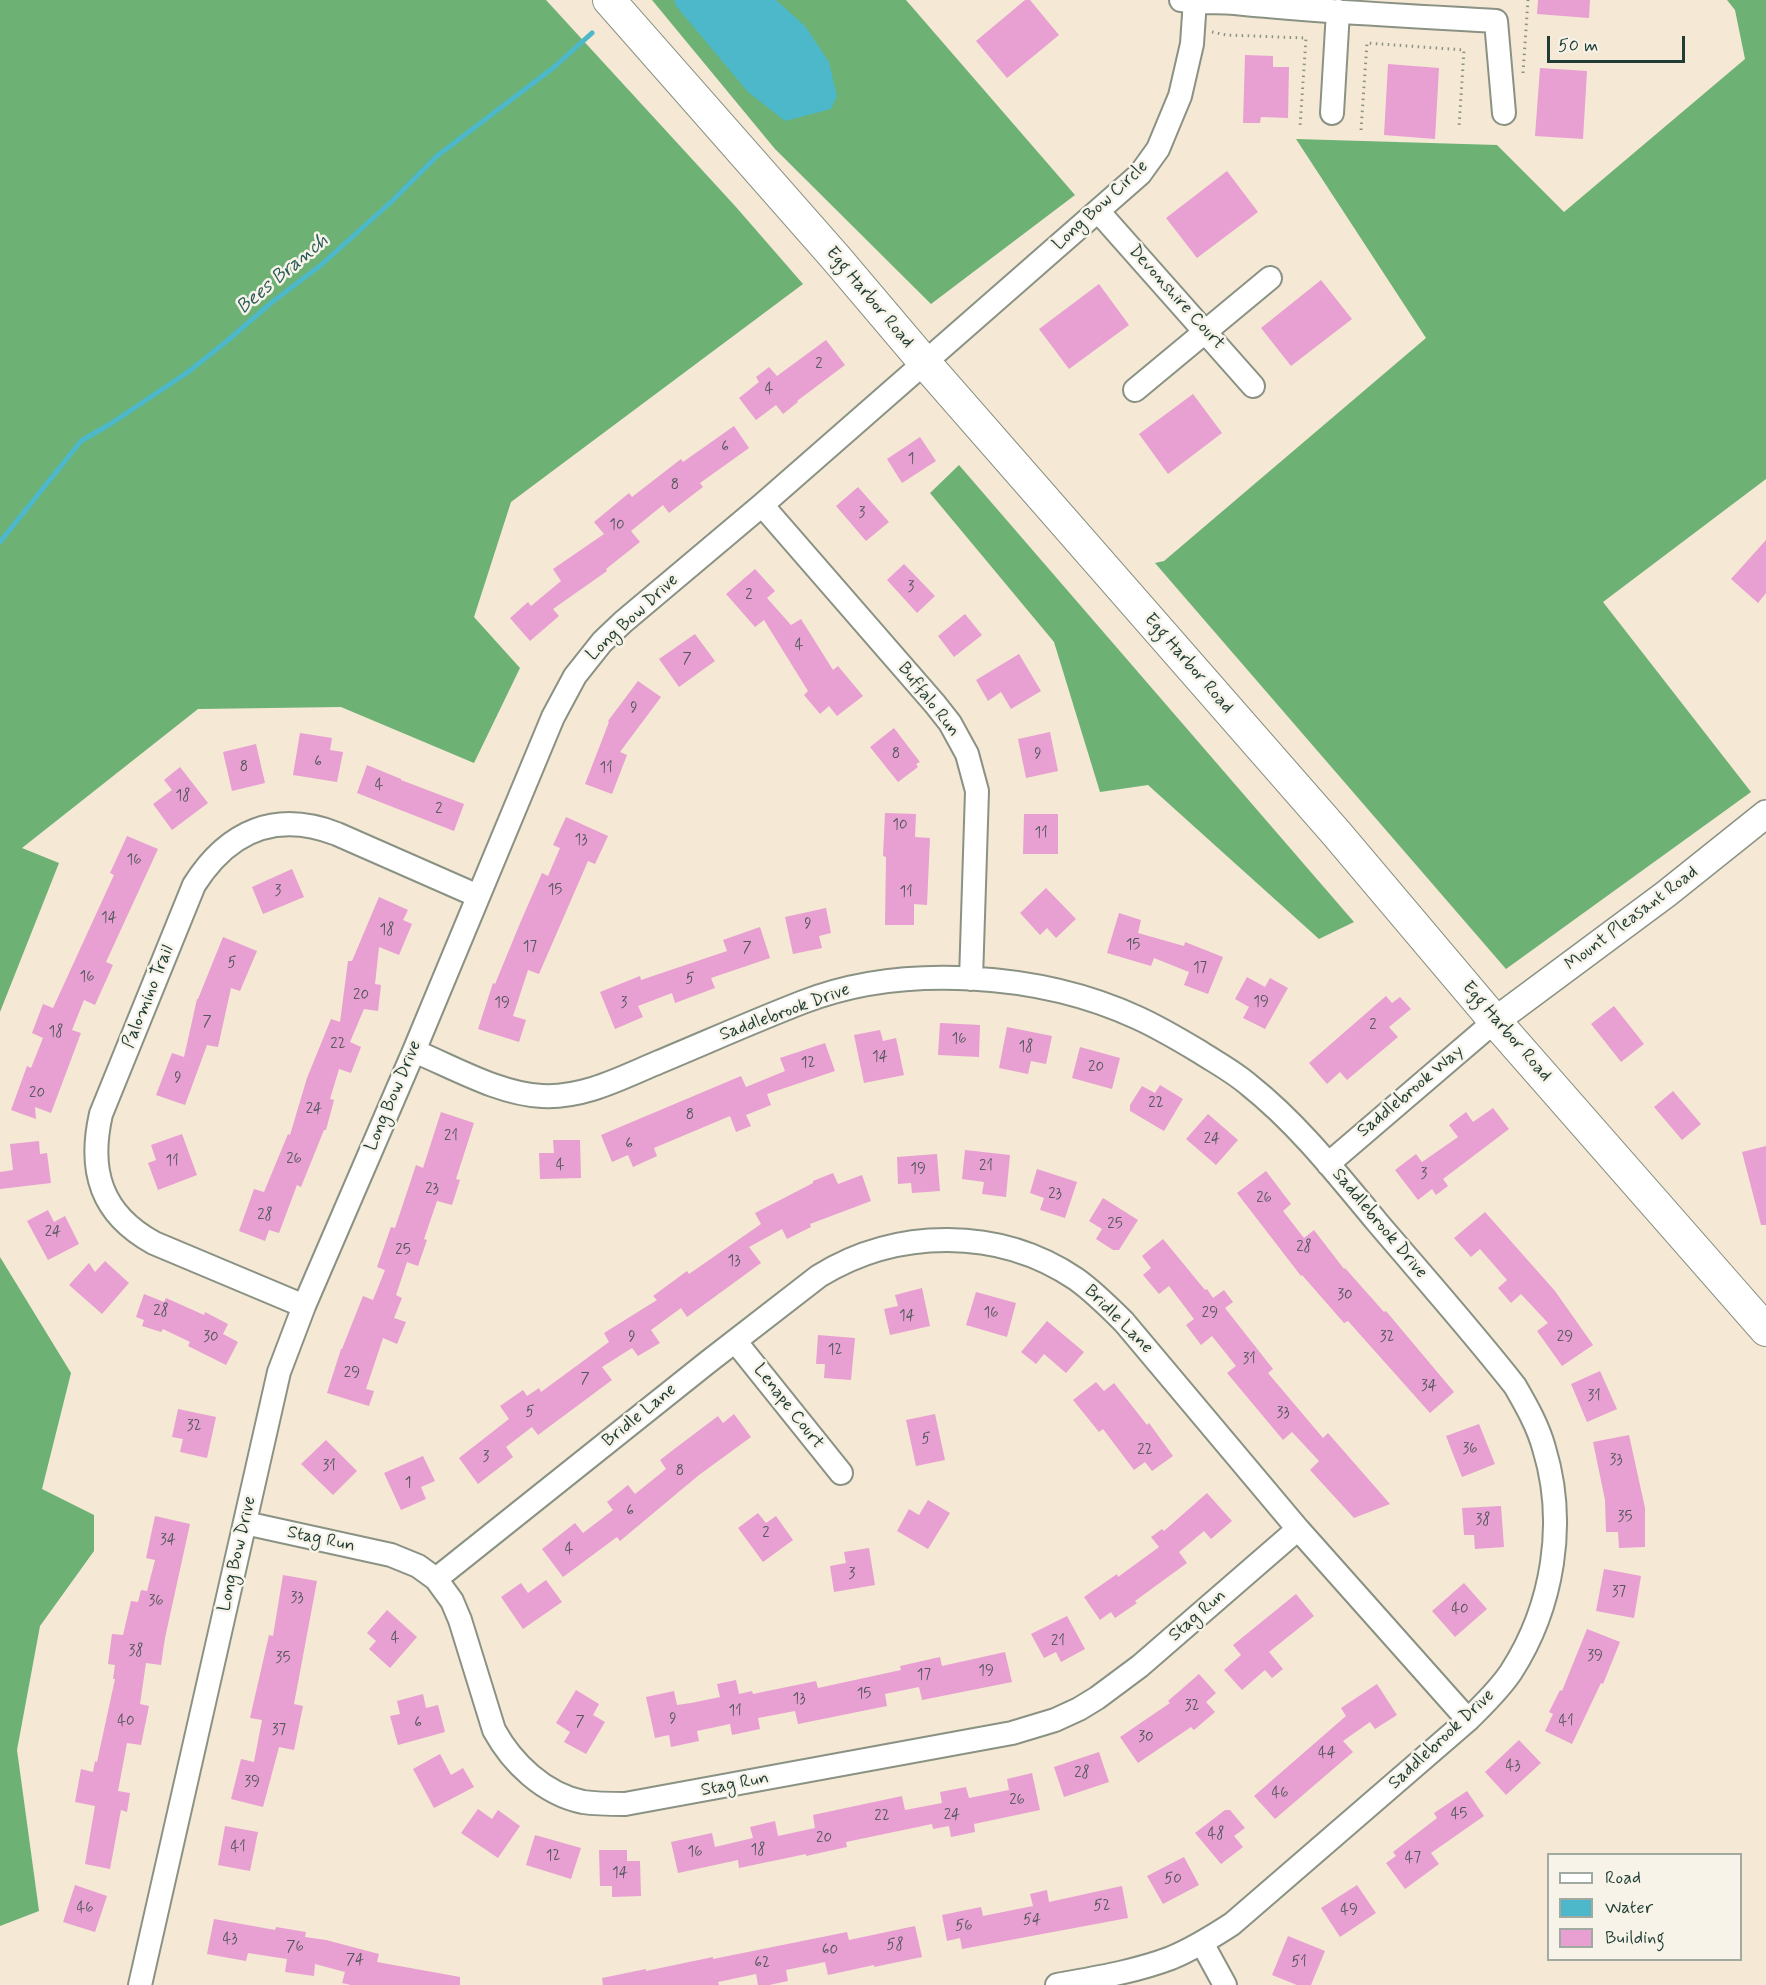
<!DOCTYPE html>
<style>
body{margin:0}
#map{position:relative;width:1766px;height:1985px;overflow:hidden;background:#f5e8d5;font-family:Mynerve,sans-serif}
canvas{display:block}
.legend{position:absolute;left:1547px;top:1853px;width:195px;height:108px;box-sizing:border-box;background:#f7f3e8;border:2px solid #a1aaa0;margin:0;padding:8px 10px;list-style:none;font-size:18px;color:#1f3d34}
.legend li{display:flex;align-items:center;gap:12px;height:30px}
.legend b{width:30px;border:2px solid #a1aaa0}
.scale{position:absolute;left:1547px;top:36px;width:138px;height:27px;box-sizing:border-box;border:3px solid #1f3d34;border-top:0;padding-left:8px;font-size:18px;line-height:21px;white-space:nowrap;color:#1f3d34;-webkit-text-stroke:4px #f7f3e8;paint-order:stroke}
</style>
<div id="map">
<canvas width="1766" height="1985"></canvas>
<ul class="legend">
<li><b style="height:8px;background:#fff"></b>Road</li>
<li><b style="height:16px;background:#4db8c9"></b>Water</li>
<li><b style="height:16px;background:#e7a0d1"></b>Building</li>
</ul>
<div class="scale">50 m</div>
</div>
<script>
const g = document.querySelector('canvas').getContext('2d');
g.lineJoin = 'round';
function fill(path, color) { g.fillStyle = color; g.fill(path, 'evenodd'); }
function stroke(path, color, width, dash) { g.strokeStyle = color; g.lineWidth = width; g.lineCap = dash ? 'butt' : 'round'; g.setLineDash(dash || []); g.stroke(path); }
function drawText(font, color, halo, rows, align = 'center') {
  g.font = font + ' Mynerve,sans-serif'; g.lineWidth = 5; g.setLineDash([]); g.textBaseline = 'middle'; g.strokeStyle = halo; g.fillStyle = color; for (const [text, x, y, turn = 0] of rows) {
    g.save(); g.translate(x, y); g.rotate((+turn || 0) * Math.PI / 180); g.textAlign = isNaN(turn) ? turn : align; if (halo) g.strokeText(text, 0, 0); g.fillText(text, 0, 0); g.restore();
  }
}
fill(new Path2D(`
 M0,0H546L736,207L803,284L511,502L474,617L520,668L474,763L341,707L198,709L22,848L59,863L0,1012Z
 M652,0H906L1075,195L931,304L775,149Z
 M1727,0H1766V479L1603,602L1751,792L1506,969L1155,563L1164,561L1426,338L1296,139L1497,145L1564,212L1745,59L1735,10Z
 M959,465L1354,922L1319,939L1148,785L1100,792L1054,642L930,493Z
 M0,1257L71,1373L42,1489L94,1515V1551L40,1626L17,1750L39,1911L0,1926Z`), '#6db175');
fill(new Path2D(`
 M674,0H776L805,26L829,62L837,96L831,109L785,121L748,92L676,6Z`), '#4db8c9');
stroke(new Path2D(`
 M0,542L81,441L112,423L188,372L227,341L271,303L321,265L391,202L437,156L553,68L592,33`), '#4db8c9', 5);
fill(new Path2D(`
 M1025,0H1030L1059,35L1007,78L976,41Z
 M1538,0H1590L1589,18L1537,14Z
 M1245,55L1273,56V67H1289L1288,118L1261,117L1260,123H1243Z
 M1388,64L1439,68L1435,139L1384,135Z
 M1540,68L1587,71L1583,139L1535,136Z
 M1227,171L1258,212L1197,258L1166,218Z
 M1321,280L1352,319L1291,366L1261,328Z
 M1099,284L1129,325L1069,369L1039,329Z
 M826,340L845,365L797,401L798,402L783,414L776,405L756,420L739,398L759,382L756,377L769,367L777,376Z
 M1193,394L1222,433L1168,474L1139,434Z
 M734,426L749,448L700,483L703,487L669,513L663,505L631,531L640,542L606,569L607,571L553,609L559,616L530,641L510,618L528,602L531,606L561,581L553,569L604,534L594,522L629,493L632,497L681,459L683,462Z
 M920,437L936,461L902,483L887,459Z
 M858,487L889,522L866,541L836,506Z
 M1766,540V593L1758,603L1731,579Z
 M904,564L935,596L917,613L887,580Z
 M755,569L775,591L767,598L791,625L801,619L833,670L838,666L863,696L837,716L829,706L820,714L804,695L808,691L764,620L755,627L726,594Z
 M965,614L982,635L954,657L938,636Z
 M695,634L715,661L679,687L659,659Z
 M1019,654L1041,691L1011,709L1001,692L988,701L976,680Z
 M638,681L661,697L620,752L627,755L612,794L585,784L609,722L608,721Z
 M894,728L920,762L916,764L918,767L898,782L870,747Z
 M1050,732L1058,771L1026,778L1018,739Z
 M300,733L332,738L330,750L343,752L337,782L293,775Z
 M256,744L265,783L232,791L223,752Z
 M367,765L401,779V780L464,804L454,831L357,793Z
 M180,767L208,803L172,830L153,804L172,790L164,780Z
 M885,813L916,814L915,837L930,838L927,905L914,904V925H885L886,857L883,856Z
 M1024,814H1058V854H1023Z
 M566,817L608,836L595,864L588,861L539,974L528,970L513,1016L526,1020L519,1042L478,1029L493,983L495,984L521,921L542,873L548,876L560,848L553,845Z
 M127,836L158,849L106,962L113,965L95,1005L84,1000L72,1030L81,1033L51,1113L35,1107L36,1119L11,1110L27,1066L31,1068L43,1038L32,1033L43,1004L53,1008L114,875L110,873Z
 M292,869L304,897L263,914L252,887Z
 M1046,888L1076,919L1056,938L1047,928L1040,935L1020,913Z
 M379,897L408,910L403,920L412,924L399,955L379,947L375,984L381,985L378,1011L364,1009L350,1042L361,1047L351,1073L339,1069L330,1099L334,1100L326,1130H324L301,1187L297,1185L279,1233L269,1230L265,1241L239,1231L254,1189L264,1192L288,1134L290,1135L307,1078L331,1019L340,1022L348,961H352Z
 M826,908L831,933L819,936L822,948L793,954L785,917Z
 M1119,913L1141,920L1138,933L1184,946L1185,942L1223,957L1208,994L1184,985L1189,972L1154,958L1151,966L1107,953Z
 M760,927L770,958L711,978L715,988L675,1003L672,993L638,1006L643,1017L615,1029L600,992L640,976L641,980L727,951L723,940Z
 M223,937L257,951L240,991L231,988L218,1047L207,1045L185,1105L156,1095L172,1053L184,1057L197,999H198Z
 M1247,977L1265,987L1270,978L1288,988L1265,1029L1243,1018L1249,1007L1235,999Z
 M1386,996L1392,1003L1400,997L1411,1009L1389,1027L1398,1037L1347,1080L1340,1072L1327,1084L1309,1063Z
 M1614,1006L1644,1044L1621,1062L1591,1024Z
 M940,1023L980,1025L979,1057L938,1055Z
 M1007,1027L1052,1036L1046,1064L1031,1061L1028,1074L999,1068Z
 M880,1030L883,1041L896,1038L904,1075L864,1083L854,1035Z
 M825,1043L835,1071L767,1094L771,1105L746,1115L751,1126L736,1132L730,1116L654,1148L657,1156L633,1167L628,1155L612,1162L601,1135L741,1076L746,1087L785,1071L780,1058Z
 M1080,1047L1120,1058L1112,1089L1072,1078Z
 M1160,1085L1183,1099L1164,1131L1130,1111V1105L1142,1086L1155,1093Z
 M1673,1091L1701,1124L1682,1140L1654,1107Z
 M1493,1108L1509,1129L1443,1179L1448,1186L1436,1195L1432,1189L1418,1200L1395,1170L1416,1154L1422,1162L1458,1137L1449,1125L1466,1112L1473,1122Z
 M441,1112L474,1123L456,1179L460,1180L452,1205L437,1201L424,1239L427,1240L418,1266L407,1262L396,1295L402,1298L394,1318L406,1322L397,1344L383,1338L366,1389L374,1391L369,1406L327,1393L341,1349H342L363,1296L373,1300L385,1270L377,1267L391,1227L395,1228L416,1165L423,1168Z
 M1208,1114L1238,1140L1216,1165L1186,1139Z
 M182,1134L197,1175L158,1190L148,1163L156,1160L151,1145Z
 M553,1140H580L581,1178L540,1179L539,1153H554Z
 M39,1141L40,1154L47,1153L51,1183L0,1189V1172L13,1170L10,1144Z
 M1766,1146V1225H1761L1742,1152Z
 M965,1150L1010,1155L1006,1197L982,1194L984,1182L962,1179Z
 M937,1154L940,1191L912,1193L911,1183L898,1184L897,1157Z
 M1037,1169L1077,1182L1065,1218L1040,1210L1044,1198L1030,1193Z
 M1266,1171L1291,1204L1283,1211L1304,1238L1314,1230L1344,1269L1345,1268L1384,1312L1386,1311L1454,1392L1430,1413L1348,1321L1344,1323L1302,1275L1301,1276L1237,1193Z
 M833,1173L838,1184L862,1175L871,1201L810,1224L811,1227L787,1239L782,1229L749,1247L761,1263L687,1317L681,1308L651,1330L660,1343L638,1356L632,1348L602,1367L612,1380L538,1435L532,1427L506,1447L513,1457L478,1484L459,1458L509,1419L500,1406L523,1390L527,1396L539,1388L541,1392L609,1342L604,1333L657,1300L653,1296L687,1271L689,1274L761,1224L755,1213L813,1183V1181Z
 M1103,1198L1138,1220L1119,1250H1113L1096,1239L1102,1229L1089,1221Z
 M48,1210L54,1222L65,1216L79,1244L48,1260L27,1221Z
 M1485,1212L1555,1291L1593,1345L1562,1366L1537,1331L1548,1323L1521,1294L1511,1303L1498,1288L1507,1280L1480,1249L1471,1257L1454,1238Z
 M1163,1239L1205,1290L1207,1289L1213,1298L1224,1290L1233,1302L1225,1308L1273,1369L1268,1373L1323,1438L1328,1433L1390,1504L1354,1518L1310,1470L1319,1461L1292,1432L1283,1440L1227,1373L1236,1366L1212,1336L1201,1345L1186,1325L1194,1319L1169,1286L1159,1294L1143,1275L1151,1268L1142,1256Z
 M105,1261L129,1283L102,1314L69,1285L89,1263L95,1272Z
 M922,1288L930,1326L890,1335L884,1309L898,1306L895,1295Z
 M976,1292L1016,1303L1007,1337L966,1325Z
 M144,1294L164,1302L166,1298L204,1315L205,1312L228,1324L223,1334L238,1342L226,1365L188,1346L190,1342L163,1329L161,1332L142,1326L144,1320L136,1317Z
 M1047,1321L1084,1352L1066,1373L1044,1354L1036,1364L1021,1352Z
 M818,1335L855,1338L851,1380L824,1378L825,1364H816Z
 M1600,1371L1617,1409L1587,1422L1571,1384Z
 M1096,1382L1104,1391L1114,1383L1147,1425L1149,1423L1173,1456L1152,1471L1145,1462L1134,1470L1103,1429L1099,1432L1073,1400Z
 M178,1409L216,1417L207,1458L180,1452L183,1439L172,1437Z
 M734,1414L751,1437L699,1475L620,1541L617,1537L563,1577L542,1549L575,1523L583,1533L613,1510L607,1502L628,1485L635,1494L666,1469L660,1460L673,1450L718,1416L723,1423Z
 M935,1414L945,1460L916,1466L906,1420Z
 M1479,1424L1495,1464L1462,1477L1446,1436Z
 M1629,1435L1645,1508V1547L1619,1548L1618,1532H1606L1605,1500L1593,1442Z
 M326,1440L357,1471L333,1495L301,1464Z
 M423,1456L435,1481L421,1487L426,1499L401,1510L384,1473Z
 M1207,1493L1232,1521L1211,1539L1204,1531L1179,1552L1187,1563L1135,1601L1137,1603L1115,1618L1111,1612L1100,1620L1084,1597L1117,1574L1118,1577L1159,1547L1151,1537L1162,1529L1164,1531Z
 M928,1500L950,1513L928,1549L897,1531L909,1509L919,1515Z
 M1501,1506L1504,1547L1475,1549L1474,1535H1464L1462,1508Z
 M758,1513L766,1523L776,1516L793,1540L763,1562L738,1528Z
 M155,1516L190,1524L165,1638L161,1665L146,1663L140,1704L149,1706L141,1745L127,1743L118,1791L130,1793L127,1812L121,1810L110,1869L85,1864L95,1806L75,1802L81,1769L93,1772L95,1761L97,1762L115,1679H113L115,1665L108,1664L112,1634L123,1635L131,1601L138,1602L141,1590L147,1591L155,1560L146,1558Z
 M869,1548L875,1585L834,1592L830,1566L846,1563L844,1552Z
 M1604,1569L1641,1576L1634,1618L1596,1611Z
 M283,1575L317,1581L294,1704L303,1706L294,1750L279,1747L263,1807L231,1799L241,1759L254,1762L262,1720L250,1718L269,1635L273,1636Z
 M546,1580L562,1602L523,1629L501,1597L521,1583L528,1593Z
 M1464,1583L1487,1609L1455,1637L1432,1611Z
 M1296,1594L1314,1616L1269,1652L1283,1669L1272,1678L1265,1670L1242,1690L1224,1670L1241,1655L1233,1645Z
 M387,1610L417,1637L390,1668L369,1649L376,1641L367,1633Z
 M1067,1616L1085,1649L1061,1662L1056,1652L1044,1658L1031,1634Z
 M1587,1629L1620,1642L1603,1684L1601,1683L1572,1744L1545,1731L1553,1714L1549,1712L1560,1690L1562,1691Z
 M1005,1652L1012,1682L922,1700L919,1687L885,1694L887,1706L798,1724L795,1711L758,1718L760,1729L732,1735L730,1724L697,1731L699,1741L671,1747L669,1735L655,1738L646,1697L674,1691L677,1705L691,1703L720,1697L717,1684L736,1680L739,1694L752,1691L753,1694L816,1681L818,1688L901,1670L900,1666L940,1657L942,1666Z
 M1199,1674L1216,1693L1206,1702L1215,1712L1194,1730L1191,1727L1138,1763L1120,1737L1170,1703L1168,1701Z
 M1377,1684L1397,1715L1375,1729L1370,1722L1343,1741L1353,1752L1275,1819L1254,1796L1346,1716L1341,1708Z
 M576,1690L599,1704L593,1715L605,1722L586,1754L564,1742L570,1732L556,1723Z
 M423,1694L426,1708L438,1705L445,1732L398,1745L390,1716L400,1714L397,1701Z
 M1519,1740L1541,1763L1506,1795L1485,1772Z
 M1099,1752L1109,1782L1064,1797L1054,1767Z
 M440,1754L451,1775L463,1768L474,1787L434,1808L413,1769Z
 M1032,1773L1040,1810L974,1824L975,1832L951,1837L949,1826L933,1829L932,1824L846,1842L847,1847L806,1856V1854L739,1868L738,1860L678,1873L671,1842L712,1833L715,1847L753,1838L750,1827L775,1821L778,1836L815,1828L813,1815L902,1796L905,1810L942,1803L940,1792L966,1787L969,1798L1009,1790L1007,1779Z
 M1467,1791L1484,1816L1431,1853L1439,1864L1405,1889L1386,1863L1396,1856L1393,1852L1437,1818L1434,1813Z
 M478,1809L492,1819L498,1810L520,1826L498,1858L461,1833Z
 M1225,1810H1230L1245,1828L1234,1836L1243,1847L1221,1864L1195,1833Z
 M225,1826L258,1832L250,1871L218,1865Z
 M535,1835L581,1848L571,1879L526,1865Z
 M599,1850H627V1861H640L641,1896L612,1897V1886H600Z
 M1184,1857L1199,1885L1163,1904L1147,1876Z
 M75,1885L107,1896L95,1932L63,1922Z
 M1357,1885L1376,1913L1340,1937L1321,1908Z
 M1122,1886L1128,1918L962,1949L960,1938L947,1941L942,1915L981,1907L983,1916L1033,1906L1030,1894L1047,1890L1049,1902Z
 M214,1919L275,1930L276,1927L306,1932L305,1937L326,1940L379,1954L377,1962L460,1977V1985H351L342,1983L345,1972L315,1964L314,1976L285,1972L287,1959L248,1953L246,1961L207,1954Z
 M915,1926L922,1957L874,1967V1965L828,1975L825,1962L786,1970L788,1981L769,1985H758L756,1974L718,1982L719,1985H603L602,1978L646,1969V1971L713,1957V1959L847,1932L849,1940Z
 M1288,1936L1325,1951L1311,1985H1297L1272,1975Z`), '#e7a0d1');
const minor = new Path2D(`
 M1181,0C1199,4 1217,1 1235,3C1322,12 1409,16 1496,21L1504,113
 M1332,113L1338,11
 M1098,211L1253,386
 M1135,390L1270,278
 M762,505L935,704L950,723L967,754L977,791L971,979
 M414,1051C453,1067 499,1094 542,1096C584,1098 621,1078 659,1062C707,1042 754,1021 803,1002C903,963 1041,973 1138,1018C1160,1028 1180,1040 1200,1052C1217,1063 1234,1072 1249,1085C1298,1124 1337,1174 1377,1222C1423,1276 1471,1330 1515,1386C1526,1405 1538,1426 1544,1448C1567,1523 1553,1607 1511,1672C1499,1690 1483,1705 1468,1720L1232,1924C1212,1937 1193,1949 1171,1958C1134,1972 1095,1978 1057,1985
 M1328,1164L1495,1021
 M304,1306L154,1243C101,1214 88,1171 101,1114L194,885C228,831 276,810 337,834L478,896
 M735,1341L841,1473
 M245,1523L391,1555L418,1566L436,1579L452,1601L460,1620L494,1730C512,1763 544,1794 583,1802C597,1804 611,1804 625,1804L1012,1733L1055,1720L1079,1709L1097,1698L1140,1666L1298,1529
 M436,1579L708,1362L819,1276C897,1228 999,1227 1076,1279C1093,1291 1109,1307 1124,1322L1298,1529L1468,1720
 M1202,1943L1225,1985
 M140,1985L279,1372L304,1306L414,1051L553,717L575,676L602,642L623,622L762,505L1140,174L1158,149L1180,96L1192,44L1195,0`);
const tertiary = new Path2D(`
 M1495,1021L1666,894L1766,814`);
const secondary = new Path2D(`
 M609,0L836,258L925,363L1337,834L1495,1021L1766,1330`);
stroke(minor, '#8a9284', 26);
stroke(tertiary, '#8a9284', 30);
stroke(secondary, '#8a9284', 34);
stroke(new Path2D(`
 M1212,32L1226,35L1306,38L1300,127
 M1523,73L1528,0
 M1361,130L1367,43L1464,50L1459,127`), '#8a9284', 3, [1.5, 4.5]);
stroke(minor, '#fff', 22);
stroke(tertiary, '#fff', 27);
stroke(secondary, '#fff', 32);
drawText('15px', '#51565b', null, [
 ["2",819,365],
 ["4",769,390],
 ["6",725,448],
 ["1",911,460],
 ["8",675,486],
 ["3",862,514],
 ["10",617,526],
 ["3",911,588],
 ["2",749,596],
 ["4",799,646],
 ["7",687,660],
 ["9",634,709],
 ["8",896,755],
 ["9",1038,755],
 ["6",318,763],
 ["8",244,768],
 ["11",606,769],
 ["4",379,786],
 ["18",183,797],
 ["2",439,810],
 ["10",900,826],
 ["11",1041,834],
 ["13",581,841],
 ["16",134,861],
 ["15",555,891],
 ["3",278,892],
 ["11",906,893],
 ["14",109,919],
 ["9",808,925],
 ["18",387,931],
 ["15",1133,946],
 ["17",530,948],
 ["7",747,949],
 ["5",232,964],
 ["17",1200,969],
 ["16",87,978],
 ["5",690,980],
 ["20",361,996],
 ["19",1261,1003],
 ["19",502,1004],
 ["3",624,1004],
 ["7",207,1023],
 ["2",1373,1026],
 ["18",56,1033],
 ["16",959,1040],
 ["22",338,1045],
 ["18",1026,1048],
 ["14",880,1058],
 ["12",808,1064],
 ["20",1096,1068],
 ["9",178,1079],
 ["20",37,1094],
 ["22",1156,1104],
 ["24",314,1110],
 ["8",690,1116],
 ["21",451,1137],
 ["24",1212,1140],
 ["6",629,1145],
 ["26",294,1160],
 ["11",172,1162],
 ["4",560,1166],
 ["21",986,1167],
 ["19",918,1170],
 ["3",1424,1175],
 ["23",432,1190],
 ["23",1055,1195],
 ["26",1264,1199],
 ["28",265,1216],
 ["25",1115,1225],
 ["24",53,1233],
 ["28",1304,1248],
 ["25",403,1251],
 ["13",734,1262],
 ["30",1345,1296],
 ["28",161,1312],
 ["16",991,1314],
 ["29",1210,1314],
 ["14",907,1317],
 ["30",211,1338],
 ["9",632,1338],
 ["32",1387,1338],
 ["29",1565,1338],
 ["12",835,1351],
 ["31",1249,1360],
 ["29",352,1374],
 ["7",585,1380],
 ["34",1429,1387],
 ["31",1594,1397],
 ["5",530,1413],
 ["33",1283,1414],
 ["32",194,1427],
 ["5",926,1440],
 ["36",1470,1450],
 ["22",1145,1451],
 ["3",486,1458],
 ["33",1616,1461],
 ["31",329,1467],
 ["8",680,1472],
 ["1",408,1484],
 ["6",630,1512],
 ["35",1625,1518],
 ["38",1483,1521],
 ["2",766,1534],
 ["34",168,1541],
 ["4",569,1550],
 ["3",852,1575],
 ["37",1619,1593],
 ["33",297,1599],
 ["36",156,1602],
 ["40",1460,1610],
 ["4",395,1639],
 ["21",1058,1642],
 ["38",136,1652],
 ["39",1595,1657],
 ["35",283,1659],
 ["19",986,1672],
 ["17",924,1676],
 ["15",864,1695],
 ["13",799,1700],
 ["32",1192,1707],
 ["11",735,1712],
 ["9",673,1720],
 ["40",126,1722],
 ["41",1566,1722],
 ["7",580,1723],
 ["6",418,1724],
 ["37",279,1731],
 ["30",1146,1738],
 ["44",1327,1754],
 ["43",1513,1767],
 ["28",1082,1774],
 ["39",252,1783],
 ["46",1280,1794],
 ["26",1017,1801],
 ["45",1459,1815],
 ["24",952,1816],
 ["22",882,1817],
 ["48",1216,1835],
 ["20",824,1839],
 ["41",238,1848],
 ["18",758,1851],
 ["16",695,1853],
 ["12",553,1857],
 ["47",1413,1859],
 ["14",620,1874],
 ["50",1173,1880],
 ["52",1102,1907],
 ["46",85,1909],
 ["49",1349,1911],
 ["54",1032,1921],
 ["56",964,1927],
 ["43",230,1940],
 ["58",895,1946],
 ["76",295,1948],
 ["60",830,1951],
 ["74",355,1961],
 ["51",1299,1963],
 ["62",762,1964]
]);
drawText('18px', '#1f3d34', '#f7f3e8', [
 ["Long Bow Circle",1101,206,-43],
 ["Egg Harbor Road",869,298,50],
 ["Devonshire Court",1176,298,48],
 ["Long Bow Drive",633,618,-43],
 ["Egg Harbor Road",1188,664,49],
 ["Buffalo Run",928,700,52],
 ["Mount Pleasant Road",1632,919,-37],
 ["Palomino Trail",149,997,-68],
 ["Saddlebrook Drive",785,1013,-20],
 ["Egg Harbor Road",1506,1032,49],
 ["Saddlebrook Way",1411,1092,-40],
 ["Long Bow Drive",394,1096,-67],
 ["Saddlebrook Drive",1379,1224,50],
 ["Bridle Lane",1118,1320,45],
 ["Lenape Court",788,1407,52],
 ["Bridle Lane",640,1416,-39],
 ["Stag Run",321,1540,12],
 ["Long Bow Drive",238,1554,-77],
 ["Stag Run",1198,1616,-41],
 ["Saddlebrook Drive",1442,1740,-43],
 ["Stag Run",735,1785,-11]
]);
drawText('italic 20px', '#2a5c59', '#f7f3e8', [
 ["Bees Branch",283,275,-40]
]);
</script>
